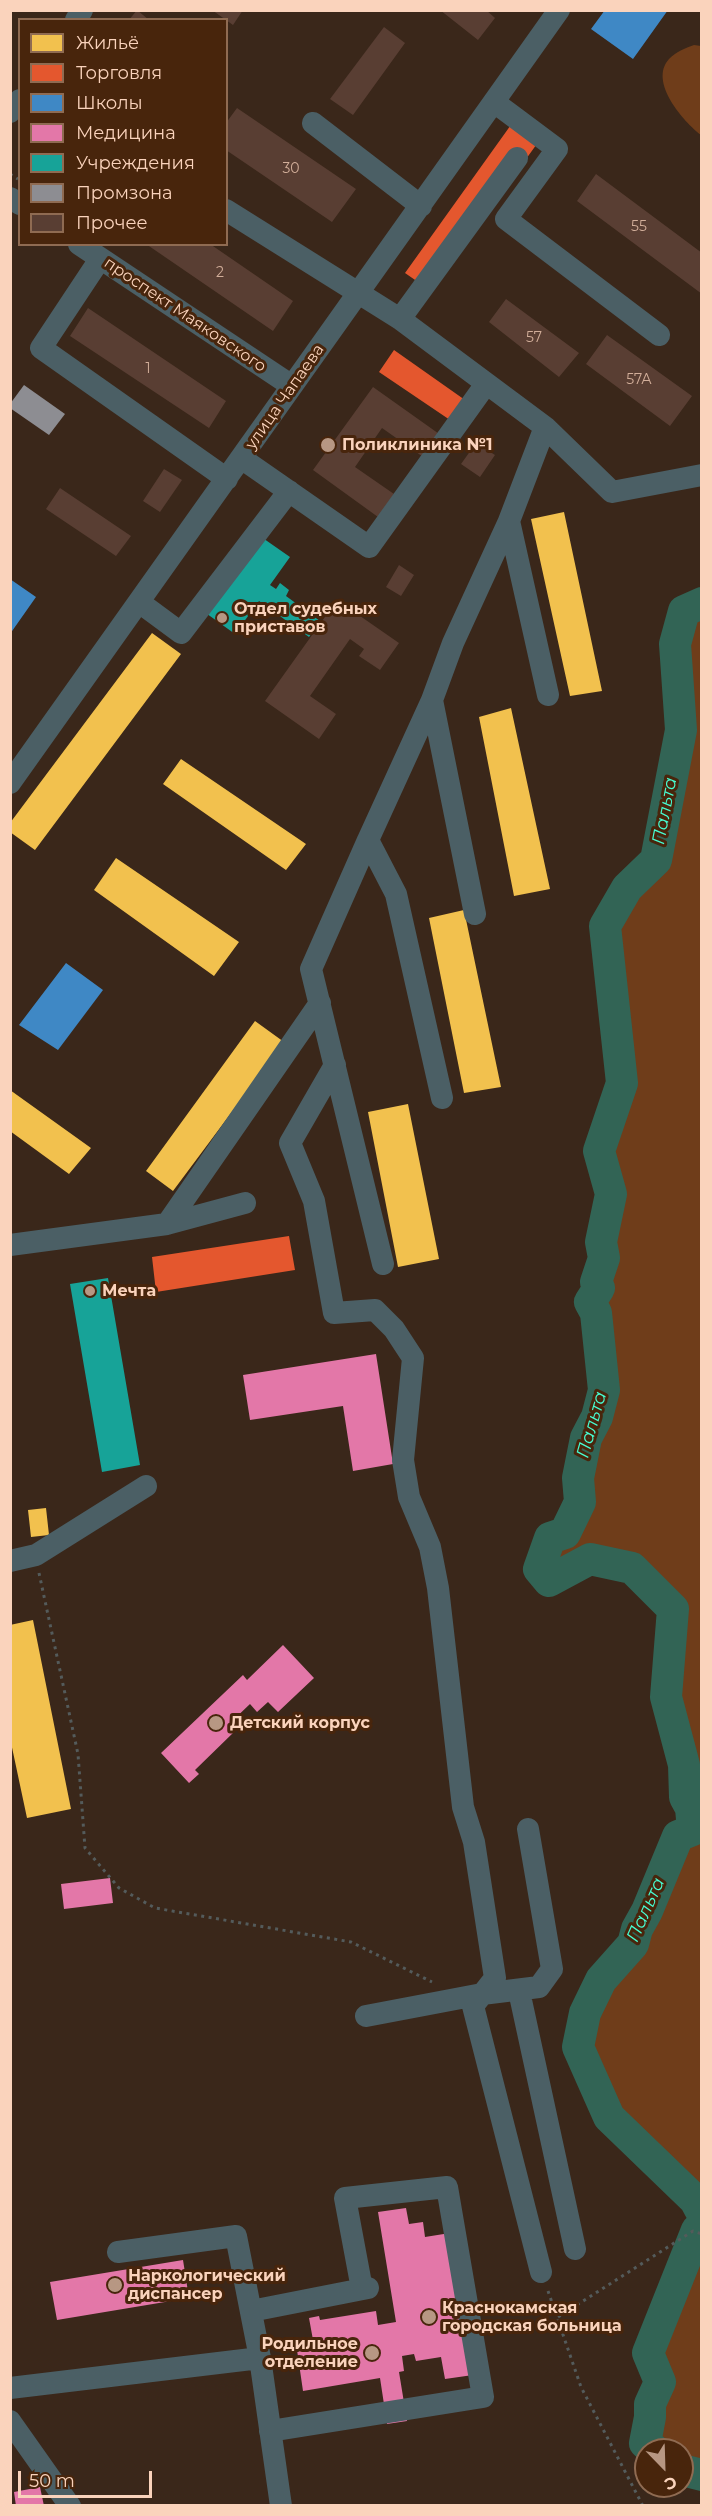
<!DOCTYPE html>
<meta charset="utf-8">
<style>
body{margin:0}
#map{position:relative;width:712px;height:2516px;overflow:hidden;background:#3a271a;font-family:Montserrat,sans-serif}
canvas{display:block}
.frame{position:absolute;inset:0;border:12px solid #fad3bc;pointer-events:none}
.legend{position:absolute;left:18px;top:18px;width:210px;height:228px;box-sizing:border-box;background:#48250c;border:2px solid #8f6b52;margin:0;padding:8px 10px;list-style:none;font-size:18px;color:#fad3bc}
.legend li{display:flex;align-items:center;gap:12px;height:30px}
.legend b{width:30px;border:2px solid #8f6b52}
.north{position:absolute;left:634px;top:2438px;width:60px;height:60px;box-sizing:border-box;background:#48250c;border:2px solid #8f6b52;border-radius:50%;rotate:157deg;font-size:16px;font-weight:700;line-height:24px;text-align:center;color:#fad3bc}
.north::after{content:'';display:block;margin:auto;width:21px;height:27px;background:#b79783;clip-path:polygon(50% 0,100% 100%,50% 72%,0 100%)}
.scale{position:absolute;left:18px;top:2471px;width:134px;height:27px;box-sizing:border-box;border:3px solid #fad3bc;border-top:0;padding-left:8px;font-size:18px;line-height:21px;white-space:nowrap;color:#fad3bc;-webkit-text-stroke:4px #48250c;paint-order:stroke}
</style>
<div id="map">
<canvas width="712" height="2516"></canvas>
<div class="frame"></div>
<ul class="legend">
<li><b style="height:16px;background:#f2c14e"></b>Жильё</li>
<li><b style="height:16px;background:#e4572e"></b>Торговля</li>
<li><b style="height:16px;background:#3f88c5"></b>Школы</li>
<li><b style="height:16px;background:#e377a8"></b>Медицина</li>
<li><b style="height:16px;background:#17a398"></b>Учреждения</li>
<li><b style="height:16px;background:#8d8d92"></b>Промзона</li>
<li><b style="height:16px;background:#593e33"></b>Прочее</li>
</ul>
<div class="north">С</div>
<div class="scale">50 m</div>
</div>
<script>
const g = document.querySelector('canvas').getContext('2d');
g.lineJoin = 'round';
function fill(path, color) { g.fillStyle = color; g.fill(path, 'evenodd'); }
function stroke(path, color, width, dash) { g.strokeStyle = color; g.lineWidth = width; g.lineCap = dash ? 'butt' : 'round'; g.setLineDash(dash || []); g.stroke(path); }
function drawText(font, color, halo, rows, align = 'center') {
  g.font = font + ' Montserrat,sans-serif'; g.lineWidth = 6; g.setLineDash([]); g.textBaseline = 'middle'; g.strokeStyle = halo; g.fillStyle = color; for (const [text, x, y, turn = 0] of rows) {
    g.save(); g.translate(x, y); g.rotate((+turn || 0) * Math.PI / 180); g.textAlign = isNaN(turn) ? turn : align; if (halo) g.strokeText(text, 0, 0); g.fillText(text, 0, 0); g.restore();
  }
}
fill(new Path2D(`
 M694,45L701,46V135C684,122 648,82 669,59C676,52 685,48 694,45Z
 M701,603V2213L695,2200L609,2117L578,2047L585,2013L601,1980L633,1944L637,1929L647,1911L678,1836L693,1830L691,1808L685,1797L684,1765L666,1697L673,1609L632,1568L590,1559L549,1581L539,1569L550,1538L565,1533L580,1502L578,1478L586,1438L597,1417L604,1390L596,1313L590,1302L598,1288L596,1282L604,1258L601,1242L611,1194L599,1151L622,1083L605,926L627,888L656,860L681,730L675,644L684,611Z
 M701,2226V2475L682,2470V2450H654L645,2443L650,2417V2404L659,2382L648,2353L697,2230Z`), '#6f3d1a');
fill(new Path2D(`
 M564,512L602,691L570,696L531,519Z
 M152,633L181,654L35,850L10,832V823Z
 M511,708L550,889L514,896L479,717Z
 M181,759L306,844L286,870L163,784Z
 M116,858L239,942L214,976L94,890Z
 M464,910L501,1087L464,1093L429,918Z
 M255,1021L284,1042L173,1191L146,1171Z
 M10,1090L91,1148L69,1174L10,1131Z
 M408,1104L439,1259L398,1267L368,1112Z
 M46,1508L49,1535L31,1537L28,1510Z
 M33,1620L71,1809L27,1818L10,1738V1625Z`), '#f2c14e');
fill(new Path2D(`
 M513,122L539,141L431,291L405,273Z
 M394,350L465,400L450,420L379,372Z
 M289,1236L295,1270L156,1292L152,1257Z`), '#e4572e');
fill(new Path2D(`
 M605,10H668L633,59L591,29Z
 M10,579L36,597L10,634Z
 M66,963L103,990L58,1050L19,1025Z`), '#3f88c5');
fill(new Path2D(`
 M376,1354L393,1464L353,1471L343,1406L250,1420L243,1375Z
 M283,1645L314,1678L278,1712L268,1702L257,1712L250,1704L228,1725L234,1732L195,1770L199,1774L189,1783L161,1753L243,1675L247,1680Z
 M110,1878L113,1903L64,1909L61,1884Z
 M406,2208L409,2224L423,2222L425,2237L450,2233L473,2375L445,2379L441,2357L416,2361L414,2354L402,2356L404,2371L399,2372L407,2421L387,2424L380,2378L303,2391L296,2343L313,2340L309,2318L319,2316L320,2320L376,2311L378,2325L396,2322L378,2212Z
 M183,2260L189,2298L57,2320L50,2282Z
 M40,2487L44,2506H16L14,2492Z`), '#e377a8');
fill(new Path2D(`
 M257,534L290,557L270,585L276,589L280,583L289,590L286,596L320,621L309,637L259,601L235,634L203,611Z
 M108,1278L140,1465L102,1472L70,1284Z`), '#17a398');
fill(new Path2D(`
 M24,385L65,414L49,435L10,408V404Z`), '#8d8d92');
stroke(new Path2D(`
 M702,603L684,611L675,644L681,730L656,860L627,888L605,926L622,1083L599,1151L611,1194L601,1242L604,1258L596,1282L599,1288L590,1302L596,1313L604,1390L597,1417L586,1438L578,1478L580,1502L565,1533L550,1538L539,1569L549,1581L590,1559L632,1568L673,1609L666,1697L684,1765L685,1797L691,1808L693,1830L678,1836L647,1911L637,1929L633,1944L601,1980L585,2013L578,2047L609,2117L695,2200L702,2213
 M654,2450L645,2443L650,2417V2404L660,2382L648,2353L697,2230L702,2226
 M682,2470L702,2475`), '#326455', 32);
fill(new Path2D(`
 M137,10L149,20H129Z
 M212,10H243L233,25Z
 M440,10H486L495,18L478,40Z
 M384,27L405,43L353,115L330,99Z
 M237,108L356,189L332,222L226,150V123Z
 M596,174L702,253V294L577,201Z
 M146,244H210L293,301L273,331Z
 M506,299L579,353L559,377L489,322Z
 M88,308L226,401L209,428L70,336Z
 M607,335L692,396L670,426L586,364Z
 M373,387L442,436L426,459L382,428L355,467L394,494L378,517L313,470Z
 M476,443L495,455L480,477L461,464Z
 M164,469L182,480L160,512L143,501Z
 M60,488L131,536L116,556L46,509Z
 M399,565L414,575L401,596L386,587Z
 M337,600L399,643L380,670L359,656L364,649L350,639L310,696L336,714L319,739L265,701Z`), '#593e33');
stroke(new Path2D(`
 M10,174L18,179
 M39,1573L78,1754L85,1848L119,1888L155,1908L351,1942L432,1982
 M548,2291L581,2387L643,2506
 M558,2317L693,2231L702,2234`), '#545b5b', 3, [3, 4.5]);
stroke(new Path2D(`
 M76,20L82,10
 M494,102L557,149L506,219L659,335
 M10,112L20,100
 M313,123L421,206
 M10,198L20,204
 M226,210L400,319L545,427L509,521L548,695
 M79,244L292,386
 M100,259L41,348L227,479
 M400,319L517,158
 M545,427L612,492L702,475
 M241,458L369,547L486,384
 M139,602L181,633L289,491
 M432,700L368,840L396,894L442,1098
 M10,783L559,10
 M368,840L311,969L383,1264
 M475,914L432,700L453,643L509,521
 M335,1065L290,1143L314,1201L334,1313L375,1310L394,1329L413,1358L403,1460L409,1497L430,1547L438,1588L463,1807L474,1842L495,1978L473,2006L541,2272
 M167,1224L320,1003
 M10,1245L167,1224L245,1203
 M10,1561L36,1555L146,1486
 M519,1991L575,2249
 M366,2016L482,1994L539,1987L552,1969L528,1829
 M118,2252L236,2236L260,2358
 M251,2311L368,2288
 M10,2388L260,2358L281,2506
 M10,2421L70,2506
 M270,2431L483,2397L447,2187L345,2198L362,2289`), '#4b5f65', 22);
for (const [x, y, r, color] of [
 [328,445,8,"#b79783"],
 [222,618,6,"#b79783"],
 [90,1291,6,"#b79783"],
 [216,1723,8,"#b79783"],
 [115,2285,8,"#b79783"],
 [429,2317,8,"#b79783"],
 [372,2353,8,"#b79783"]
]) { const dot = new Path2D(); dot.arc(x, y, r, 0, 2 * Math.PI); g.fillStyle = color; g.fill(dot); stroke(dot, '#48250c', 2); }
drawText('14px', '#d2ae9a', null, [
 ["30",291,169],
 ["55",639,227],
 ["2",220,273],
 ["57",534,338],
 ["1",148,369],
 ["57А",639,380]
]);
drawText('16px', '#fad3bc', '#48250c', [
 ["проспект Маяковского",185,315,34],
 ["улица Чапаева",285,397,-55]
]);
drawText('bold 16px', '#fad3bc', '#48250c', [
 ["Поликлиника №1",342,445],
 ["Отдел судебных",234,609],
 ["приставов",234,627],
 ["Мечта",102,1291],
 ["Детский корпус",230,1723],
 ["Наркологический",128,2276],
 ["диспансер",128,2294],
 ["Краснокамская",442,2308],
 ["городская больница",442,2326],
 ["Родильное",358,2344,"right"],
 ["отделение",358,2362,"right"]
], 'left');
drawText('italic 18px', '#47fdd3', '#48250c', [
 ["Пальта",665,811,-79],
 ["Пальта",592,1425,-74],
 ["Пальта",646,1910,-66]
]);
</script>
